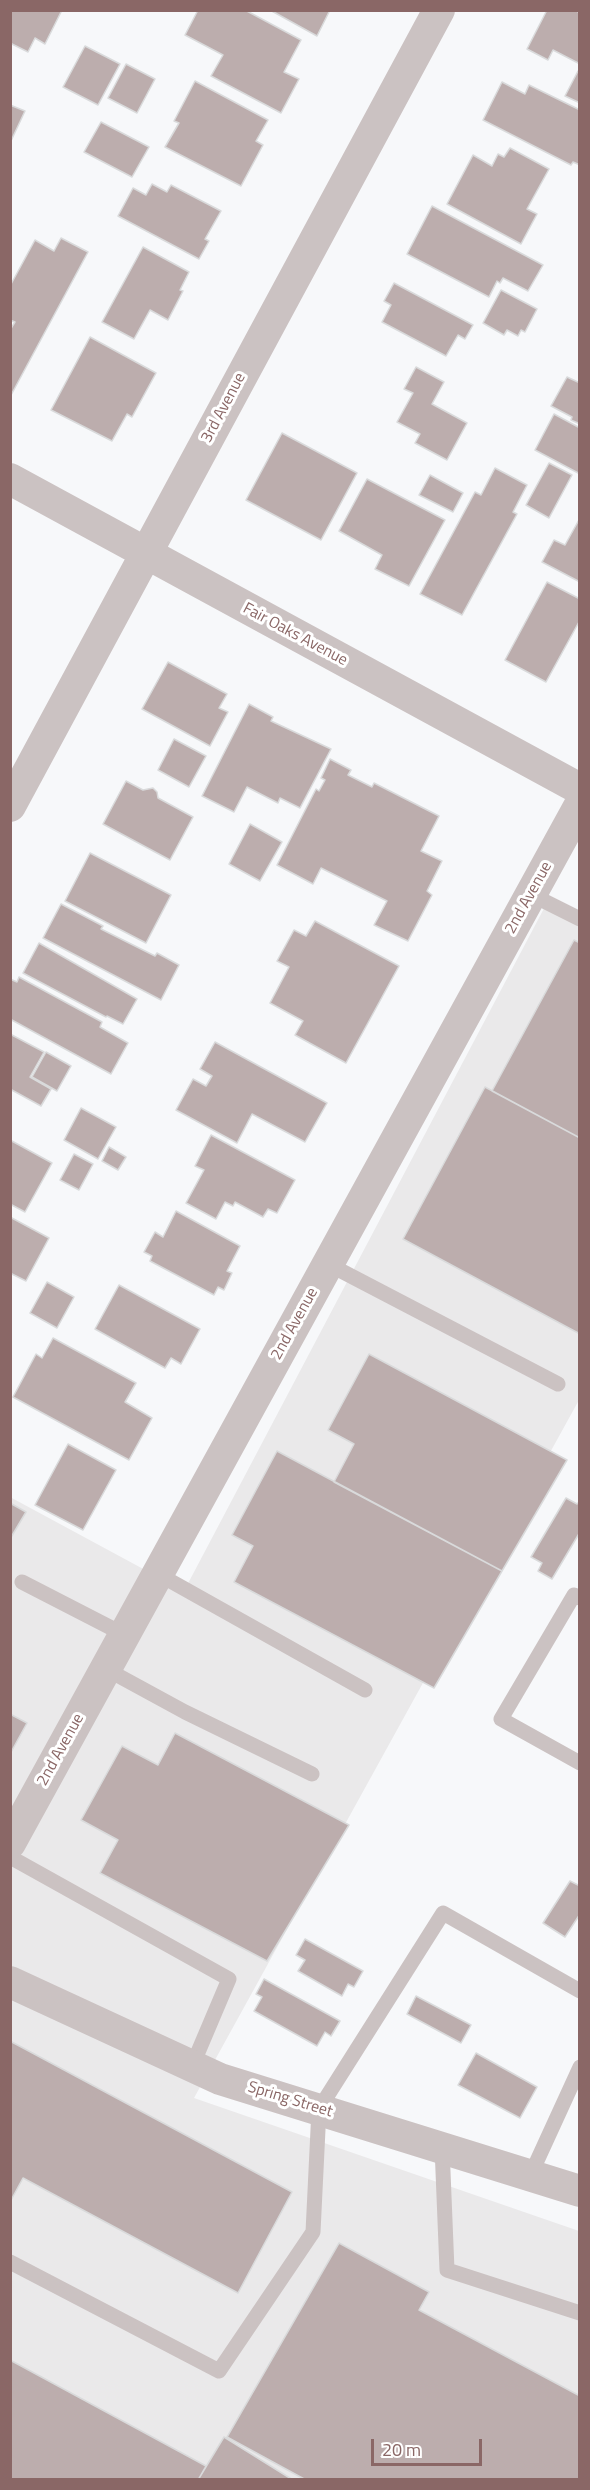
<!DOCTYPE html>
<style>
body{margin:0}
#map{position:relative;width:590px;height:2490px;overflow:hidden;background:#f7f8fa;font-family:"Titillium Web",sans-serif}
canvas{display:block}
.frame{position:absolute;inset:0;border:12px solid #8a6766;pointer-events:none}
.scale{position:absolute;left:371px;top:2439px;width:111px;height:27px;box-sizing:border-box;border:3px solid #8a6766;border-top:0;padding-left:8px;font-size:18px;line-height:21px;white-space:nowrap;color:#8a6766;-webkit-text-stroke:4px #fff;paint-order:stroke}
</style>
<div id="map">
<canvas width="590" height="2490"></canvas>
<div class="frame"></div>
<div class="scale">20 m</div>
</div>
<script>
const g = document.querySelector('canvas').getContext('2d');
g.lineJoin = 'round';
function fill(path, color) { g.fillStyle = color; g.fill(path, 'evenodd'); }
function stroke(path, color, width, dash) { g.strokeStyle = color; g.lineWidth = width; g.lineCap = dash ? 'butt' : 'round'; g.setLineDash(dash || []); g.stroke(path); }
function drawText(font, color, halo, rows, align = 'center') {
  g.font = font + ' "Titillium Web",sans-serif'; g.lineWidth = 6; g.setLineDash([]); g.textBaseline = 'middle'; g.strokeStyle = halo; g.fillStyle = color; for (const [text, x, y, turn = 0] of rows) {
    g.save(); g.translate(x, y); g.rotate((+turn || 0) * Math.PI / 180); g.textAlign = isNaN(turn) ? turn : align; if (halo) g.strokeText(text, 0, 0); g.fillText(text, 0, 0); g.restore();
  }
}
fill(new Path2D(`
 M550,897L579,912V1400L194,2098L579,2231V2479H11L10,1497L184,1591Z`), '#eae9ea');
const building = new Path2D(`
 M10,10H62L45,44L35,38L28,52L10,43Z
 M198,10H245L301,40L284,72L299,79L281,113L211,76L223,55L185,35Z
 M270,10H330L317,36Z
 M547,10H575L580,13V64L553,50L548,60L527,49Z
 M85,46L120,64L98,105L63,87Z
 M126,64L155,79L137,113L108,98Z
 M578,71L580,72V103L565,96Z
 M195,81L268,120L256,141L263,145L241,186L165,147L179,123L174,121Z
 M502,82L525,94L529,85L580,110V165L573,162L571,165L483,120Z
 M10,105L25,111L10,143Z
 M101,122L149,147L132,177L84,152Z
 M510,148L549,169L527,209L537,214L521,244L447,204L473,155L492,166L498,154L504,157Z
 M152,184L167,192L171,185L221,211L205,239L209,241L199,259L118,216L133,188L146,195Z
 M432,206L543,265L528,291L503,278L500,283L497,281L489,297L407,254Z
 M61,238L88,252L10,397V330L15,322L10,320V286L35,240L54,251Z
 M143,247L189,272L180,290L183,291L168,320L150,310L134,339L102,322Z
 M394,283L473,325L465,339L458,335L446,356L382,322L391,305L384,301Z
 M501,290L537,309L525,332L521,330L518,336L507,330L504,335L483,323Z
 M90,337L156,373L132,417L127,414L112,441L51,410Z
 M416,367L444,382L432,404L467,423L447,460L415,443L420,434L397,422L413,393L404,389Z
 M567,377L580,383V424L571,420L572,417L551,406Z
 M554,414L580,428V474L535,450Z
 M282,433L357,473L321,540L246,500Z
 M549,463L572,475L549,518L526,505Z
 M495,468L527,485L513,512L517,514L462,615L420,594L475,492L481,495Z
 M430,475L463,493L453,512L419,495Z
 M367,479L445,520L409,586L375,569L382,555L339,531Z
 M580,518V582L542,562L554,540L565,545Z
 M547,582L580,599V620L546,682L505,660Z
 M168,662L227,694L219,708L228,712L210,746L142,709Z
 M249,704L273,717L271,721L331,749L300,808L280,798L278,803L247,787L234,812L202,796Z
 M174,739L206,756L189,787L158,770Z
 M330,759L351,770L348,775L372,787L374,783L439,816L421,851L442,861L427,891L432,895L408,941L374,925L387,901L321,868L313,884L277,865L316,789L319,791L325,780L321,778Z
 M126,781L143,790L153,788L157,792L158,798L193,817L170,860L103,824Z
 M250,824L282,842L260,881L229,864Z
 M90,853L171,895L146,943L65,901Z
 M61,904L103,926L101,929L155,956L157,953L179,965L161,1000L43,938Z
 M315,921L399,966L346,1063L295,1035L303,1021L270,1003L289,967L277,961L294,930L306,936Z
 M574,940L580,943V1138L492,1091Z
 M39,943L137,999L123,1024L107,1016L106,1017L23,973Z
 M19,977L102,1022L100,1027L128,1043L111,1074L10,1019V979L17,982Z
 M10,1034L44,1052L30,1077L51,1089L41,1106L10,1089Z
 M215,1042L327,1103L305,1142L252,1114L237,1143L176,1110L193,1079L206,1086L212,1076L200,1069Z
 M46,1052L71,1066L57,1091L32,1077Z
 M485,1087L580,1138V1334L403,1239Z
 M81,1108L116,1127L98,1159L64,1140Z
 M211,1135L295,1180L277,1213L268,1209L263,1217L235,1202L233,1206L225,1202L216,1219L186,1203L204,1170L195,1166Z
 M10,1140L52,1163L25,1212L10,1204Z
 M109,1147L126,1157L118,1170L102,1161Z
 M74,1154L93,1164L79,1190L60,1180Z
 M176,1211L240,1246L227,1271L232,1273L224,1290L218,1287L214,1295L150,1261L152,1256L144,1252L155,1232L163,1237Z
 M10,1217L49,1238L26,1281L10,1273Z
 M47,1282L74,1297L57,1328L30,1313Z
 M119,1285L200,1329L181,1364L171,1358L165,1368L95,1329Z
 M53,1338L136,1383L125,1402L152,1418L129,1460L13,1397L36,1354L42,1358Z
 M369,1354L567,1460L502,1571L334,1482L354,1444L328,1430Z
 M68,1444L116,1470L83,1530L35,1505Z
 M277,1451L502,1571L434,1688L234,1582L253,1546L232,1535Z
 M566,1498L577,1504L580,1501V1532L552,1579L538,1571L542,1563L531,1557Z
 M10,1503L26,1512L10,1539Z
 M10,1714L27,1723L10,1754Z
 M175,1733L349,1825L267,1961L100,1873L118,1840L81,1820L122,1746L158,1765Z
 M570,1881L580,1886V1914L565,1937L543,1923Z
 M305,1939L363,1971L354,1987L348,1984L342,1996L298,1971L305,1960L296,1955Z
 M264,1979L340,2021L331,2036L325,2032L317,2046L254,2011L262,1997L256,1994Z
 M416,1996L471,2025L461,2043L407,2014Z
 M10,2041L292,2192L238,2293L23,2178L10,2202Z
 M476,2053L537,2087L520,2118L458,2085Z
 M339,2243L429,2292L419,2310L580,2396V2480H306L227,2437Z
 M10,2360L206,2466L198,2480H10Z
 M224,2437L293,2480H198Z`);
fill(building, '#bcadad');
stroke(building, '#d9dadb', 1.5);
stroke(new Path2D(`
 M530,894L580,919
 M328,1264L558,1384
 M158,1574L365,1690
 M22,1582L125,1635
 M580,1598L574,1595L501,1719L580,1763
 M106,1669L185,1712L312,1774
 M10,1857L229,1979L193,2064
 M442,2147L447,2270L580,2313
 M531,2174L580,2067
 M10,2262L219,2371L313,2232L319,2109L443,1913L580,1991`), '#cbc2c2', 15);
stroke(new Path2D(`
 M10,479L580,789
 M10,806L439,10
 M10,1843L580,805
 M10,1982L220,2079L580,2191`), '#cbc2c2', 32);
drawText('16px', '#8a6766', '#fff', [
 ["3rd Avenue",224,408,-62],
 ["Fair Oaks Avenue",295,635,28],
 ["2nd Avenue",529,898,-61],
 ["2nd Avenue",295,1324,-61],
 ["2nd Avenue",61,1750,-61],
 ["Spring Street",290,2100,17]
]);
</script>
